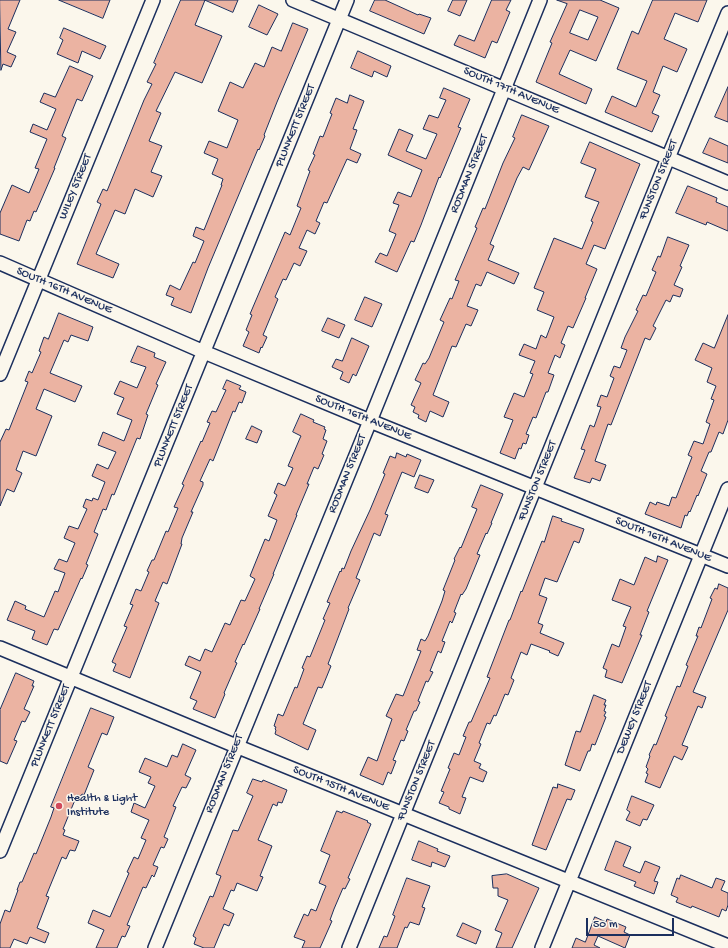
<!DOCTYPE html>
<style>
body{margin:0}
#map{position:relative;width:728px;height:948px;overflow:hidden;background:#fbf7ec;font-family:"Gochi Hand",sans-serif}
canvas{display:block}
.scale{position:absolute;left:586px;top:918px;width:88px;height:18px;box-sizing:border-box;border:2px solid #1b2f5e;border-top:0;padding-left:5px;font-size:12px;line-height:14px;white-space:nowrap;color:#1b2f5e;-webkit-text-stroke:3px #fbf7ec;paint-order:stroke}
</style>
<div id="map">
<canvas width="728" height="948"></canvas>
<div class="scale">50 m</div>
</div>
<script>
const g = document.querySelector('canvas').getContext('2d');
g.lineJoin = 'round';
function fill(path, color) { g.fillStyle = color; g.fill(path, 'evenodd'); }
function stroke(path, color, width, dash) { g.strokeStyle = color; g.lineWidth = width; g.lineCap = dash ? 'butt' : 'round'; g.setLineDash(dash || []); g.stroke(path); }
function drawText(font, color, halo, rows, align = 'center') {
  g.font = font + ' "Gochi Hand",sans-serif'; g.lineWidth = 3; g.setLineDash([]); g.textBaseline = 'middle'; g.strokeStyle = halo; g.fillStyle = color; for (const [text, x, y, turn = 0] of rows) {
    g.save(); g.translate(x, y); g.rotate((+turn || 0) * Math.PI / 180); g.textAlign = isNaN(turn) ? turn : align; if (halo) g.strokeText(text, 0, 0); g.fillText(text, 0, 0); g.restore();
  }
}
const building = new Path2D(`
 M0,0H20L8,29L16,32L7,52L16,56L11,67L3,64L1,70Z
 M59,0H110L103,18Z
 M181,0H205L195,25L222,36L202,83L175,72L156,111L161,113L149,141L162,146L151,172L162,176L153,197L135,189L125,214L115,210L96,254L119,264L113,278L77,264L101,204L97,202L103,189L107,191L144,100L152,84L147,82L156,64L154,63Z
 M205,0H238L233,12Z
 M375,0H385L418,15L419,14L431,18L424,34L370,11Z
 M453,0H467L460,16L448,11Z
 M492,0H511L506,10L510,12L497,43L492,41L485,58L454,45L459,35L474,41Z
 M557,0H600L619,8L596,61L570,50L559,74L592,89L586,104L536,82L552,43L550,42L567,4ZM580,10L598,17L588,40L570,33Z
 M653,0H707L698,22L675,13L664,39L687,49L677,72L663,66L653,92L660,95L652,113L659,116L652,132L605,112L612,96L636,107L647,81L617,69L632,31L638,34Z
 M259,5L278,14L267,35L249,27Z
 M293,23L308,29L277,102L264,135L265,136L259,150L258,149L208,268L191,313L171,305L174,298L166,295L170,285L180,290L193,262L195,263L204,241L193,236L196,227L204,230L222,185H221L223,179L212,174L218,159L204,153L209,141L227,148L238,120L218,111L230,82L243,88L255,63L264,67L272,47L281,51Z
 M64,28L106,46L100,59L82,51L78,63L57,54L63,40L60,38Z
 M358,51L391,66L387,77L374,71L372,77L351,68Z
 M70,66L93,76L82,101L77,99L62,136L66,138L54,168H55L36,212L34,211L30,221L27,220L19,241L0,234V213L12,185L29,193L39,169L35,168L47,139L30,132L33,124L47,130L56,109L40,102L44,93L55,97Z
 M728,87V122L715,117Z
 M444,88L470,99L458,127L461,128L440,178L439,177L421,225L414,242L411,241L397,272L375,262L380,253L387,256L396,234L389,231L399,205L393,203L398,192L411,197L422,170L388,155L399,129L413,135L406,151L426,159L437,134L423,129L429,115L438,118L446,100L440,98Z
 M350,95L364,101L353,129L357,130L350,149L361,154L357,163L347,159L327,203L324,202L316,221L320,223L315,234L307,230L299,248L307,251L300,266L294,263L286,280L283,279L275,297L278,299L263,335L267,337L262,348L261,347L259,353L243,346L249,332L246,330L252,315L250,314L285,232L290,235L301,208L297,206L310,171L308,170L315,155L313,154L320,136L323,137L332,114L330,113L336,98L347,103Z
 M522,115L549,126L529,170L523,167L517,178L490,244L494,246L488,260L519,273L514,284L487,272L481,286L476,284L467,306L478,310L471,326L466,324L456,347L452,346L433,395L449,402L443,417L430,411L426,422L418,418L419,415L413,412L415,407L411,405L421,383L415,380L423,363L425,364L429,358L444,322L440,320L450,298L452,299L459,281L455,280L477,228L475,227L483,208L485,209L503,163L515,138L513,137Z
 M710,138L728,146V163L703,153Z
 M590,142L640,164L605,249L594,245L586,264L597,269L585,298H586L573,328L568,326L561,343L565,345L560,358L555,355L548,373L554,375L548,392H546L536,418L533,417L526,434L529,435L526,444L523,443L521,449L519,448L515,459L500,453L513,420L504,417L514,393L524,397L533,374L530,373L535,361L519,355L524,344L536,349L541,335L546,338L554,317L537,310L544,292L534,288L554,238L582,249L593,222L591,221L599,202L585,197L596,169L581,163Z
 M688,186L717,198L716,202L728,207V231L707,222L706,225L676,213Z
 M668,237L689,245L680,266L682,267L674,285L683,289L680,297L673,295L670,302L666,300L653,326L656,328L650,340L645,338L611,425L608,424L595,461L606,465L600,481L592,478L590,483L574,478L585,450L581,449L590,425L594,427L601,407L597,406L601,395L607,397L614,378L610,376L614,366L620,368L627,350L621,348L625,337L638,311L636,310L643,295L646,296L656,272L652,270L658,256L660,257Z
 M365,297L382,304L372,327L355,320Z
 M59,313L93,327L88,341L71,335L68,342L64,340L50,373L82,386L75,402L44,389L36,409L52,416L36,456L23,451L16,470L22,473L14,492L7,489L0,506V442L6,429L9,430L28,382L25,381L29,371L32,373L41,352L39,351L44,337L48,339Z
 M728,315V420L723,434L719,432L711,452H709L701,471L707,474L698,496L697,495L690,512L689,511L687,516L685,515L681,528L645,514L650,502L656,505L657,502L669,506L672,497L676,498L692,457L688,455L694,441L703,444L710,424L706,422L714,400L711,399L716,386L707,382L712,368L695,360L703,343L714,348Z
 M328,318L345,325L339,338L322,331Z
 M352,338L369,346L356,376L353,374L349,383L340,379L343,372L332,367L336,359L342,361Z
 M138,346L155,353L154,357L166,362L156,384L158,385L146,414L148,415L140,439L137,438L114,495L112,494L106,510L103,509L94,532L98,534L86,564L88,565L82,579L81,578L58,630L54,629L47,645L32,639L35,631L7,620L15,601L26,606L25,609L44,617L55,591L58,592L65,573L54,569L59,559L67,562L75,543L64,538L69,526L78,529L87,509L83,507L86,499L92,501L93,498L98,500L105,482L92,476L97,464L108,469L116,452L98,445L103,432L124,441L132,420L117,414L124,398L114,394L120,381L137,388L146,367L131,362Z
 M227,380L241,386L239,389L246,392L242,403L239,402L235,412L233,411L213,461L210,459L200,481L203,482V485L191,512H193L182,538L181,544H182L167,584L163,582L155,601L159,603L130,678L113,671L116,664L112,662L127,627L124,626L133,605L130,604L136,589L141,591L149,572L147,571L152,560H154L166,531L168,532L178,508L174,507L184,485L182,484L201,441L202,442L210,423L207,422L212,411L216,412L226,390L223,389Z
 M301,414L314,420L313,422L325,427L324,429L326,430L323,439L327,441L322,454L324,455L318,469L314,467L307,484H309L296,515H297L273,574H274L259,609H260L244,645L243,644L235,662L237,663L224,693L225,694L215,718L193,709L197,701L190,698L201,672L185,665L189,656L200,661L205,649L212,652L225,623L230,625L241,600L245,601L255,579L250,576L265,539L269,541L277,520L268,516L277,495L274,493L278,483L285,486L293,468L288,466L300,438L301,436L293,432Z
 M252,426L262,431L257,443L246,439Z
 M397,453L406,457L407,454L421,460L414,477L402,472L385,514L388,515L380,536L374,533L356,578L360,580L348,608L349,609L328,664L331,666L322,688L318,687L303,724L316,730L308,750L275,734L276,730L275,729L276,727L274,726L278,714L283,716L295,687L297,688L304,669L302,668L307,656L310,657L325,620L323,619L330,603L327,602L340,571L341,572L342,568L344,569L351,551L370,510L385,474L383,473L390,456L395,458Z
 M420,475L434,480L428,493L415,488Z
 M481,485L503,494L491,523H492L487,534L486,533L477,554L480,555L466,589L462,595L461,594L454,612L456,613L452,623L450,621L442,641L445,642L441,653L438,651L430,671L433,672L428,682L426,681L418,701L420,702L416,711H414L406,730L408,731L404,741L401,740L393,760L396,761L391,774L388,772L383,785L360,775L368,757L377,761L392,719L386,716L396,694L403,696L421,651L417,650L421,639L425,641L428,636L442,601L445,591L443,590L455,560L454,559L460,547L461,548L477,509L472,507Z
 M553,516L562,519L561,521L584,529L579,543L574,541L557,582L545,578L539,595L547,598L538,623L543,625L540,633L564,643L558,656L549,652L550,651L531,644L527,655L521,652L511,678L514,680L508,695L505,694L496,716L494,715L490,724L487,723L479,743L481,744L474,761L481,764L479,768L487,772L483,782L470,777L462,797L466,798L460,814L449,809V807L439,803L444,792L441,791L450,769L448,768L454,753L459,755L466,737L463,736L469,722H471L490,678L487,677L509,620H510L521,591L522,592L542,541L544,542Z
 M658,556L668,560L647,611L649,612L640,635H642L622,683L605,677L607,670L603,668L612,644L619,647L626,627L623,626L631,607L612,600L620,579L634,585L645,557L656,562Z
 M719,584L728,588V610L693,692L706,697L702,708L698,706L682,745L688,747L682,760L674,756L660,788L645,782L648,774L646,773L648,769L646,767L650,756L649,755L654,744L656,745L667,717L665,716L677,686L680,687L688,666L686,665L698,636H696L699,627L701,628L712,599L710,598L715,588L717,589Z
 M16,673L34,681L32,686H34L24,709L30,712L25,722L22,721L14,740L17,741L7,764L0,761V710Z
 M594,695L606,700L604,705H606L604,711L606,712L604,716L606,717L595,745L592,744L590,751H588L580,771L565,765L576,731L580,732Z
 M91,708L114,717L107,735L102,733L88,767L94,770L84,795L82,794L81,796L77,795L63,829L65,830L63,835L79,841L75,851L70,850L66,859L62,857L46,896L49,897L37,928L49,933L45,943L30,937L27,944L14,939L10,948H0V924L5,910L10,912L18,890H17L20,882H22L34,853L36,854L51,817L54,808L51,807Z
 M183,744L196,750L185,775L191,778L186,788L182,787L173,806L176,807L164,837L168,839L164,848L161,847L153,865L158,867L154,877L152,875L146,888L143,887L127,925L130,926L125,937L122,936L117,948H96L104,930L88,923L93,910L110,917L129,873L127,872L134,857L138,859L146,840L141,838L149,820L131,812L134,803L145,808L155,786L148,783L151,777L139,772L145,758L167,767L172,755L177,757Z
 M253,779L262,782L263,780L287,790L282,803L278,802L277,806L273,804L258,840L272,846L260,876L263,877L257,891L237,883L234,891L231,890L223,909L234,914L229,926L224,924L214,948H204L194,944L196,938L193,936L210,896L213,897L221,876L216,874L233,830L238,831L253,796L247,793Z
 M558,784L575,790L571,800L567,799L546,850L532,845L553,787L557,788Z
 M632,796L654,805L647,820L643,819L640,826L626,820L630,812L627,810Z
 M337,811L342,813L343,811L368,821L367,822L371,824L348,878L350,879L345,889L343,888L334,909L330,920L332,921L320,948H302L305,941L294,937L304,914L308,916L311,909L316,911L323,893L326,886L319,883L330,855L321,851Z
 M419,841L438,849L437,851L450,856L445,867L432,862L431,867L412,860Z
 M616,841L631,847L623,866L640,873L645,861L660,867L654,881L658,882L654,894L634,886L636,882L605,870Z
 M507,874L539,888L512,948H496L502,933L495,930L508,900L498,896V888H493L492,876Z
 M681,875L712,888L716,878L725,881L721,890L728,893V905L726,911L722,909L719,917L692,906L691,908L676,902L678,898L671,895L677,878L679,879Z
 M407,878L430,886L422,907L425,908L419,925L410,922L407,928L405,927L397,948H379L384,936L387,937L395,916L393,915Z
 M595,917L606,922L607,919L626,927L624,932L630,935L625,948L598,936L594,945L600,948H572L576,938L585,942Z
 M463,923L481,931L476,944L457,936Z`);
fill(building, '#ebb3a2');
stroke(building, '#1b2f5e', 1);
const street = new Path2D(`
 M293,0L728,183
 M0,263L204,352L370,421L728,566
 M0,374L153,0
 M0,648L236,746L728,946
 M0,851L347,0
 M155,948L370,421L540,0
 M349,948L668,158L728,13
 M542,948L728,489`);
stroke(street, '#1b2f5e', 16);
stroke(street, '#fbf7ec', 13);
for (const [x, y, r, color] of [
 [59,806,4,"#d1495b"]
]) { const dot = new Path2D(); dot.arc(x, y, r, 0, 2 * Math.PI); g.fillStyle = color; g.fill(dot); stroke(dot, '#fbf7ec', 1.5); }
drawText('12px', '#1b2f5e', '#fbf7ec', [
 ["SOUTH 17TH AVENUE",511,91,23],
 ["PLUNKETT STREET",296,126,-68],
 ["RODMAN STREET",470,174,-68],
 ["FUNSTON STREET",659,180,-68],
 ["WILEY STREET",76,187,-68],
 ["SOUTH 16TH AVENUE",64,291,23],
 ["SOUTH 16TH AVENUE",363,418,22],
 ["PLUNKETT STREET",174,426,-68],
 ["RODMAN STREET",348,474,-68],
 ["FUNSTON STREET",538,481,-68],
 ["SOUTH 16TH AVENUE",663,540,22],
 ["DEWEY STREET",635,718,-68],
 ["PLUNKETT STREET",51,726,-68],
 ["RODMAN STREET",225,774,-68],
 ["FUNSTON STREET",417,781,-68],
 ["SOUTH 15TH AVENUE",341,789,22]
]);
drawText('12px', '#1b2f5e', '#fbf7ec', [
 ["Health & Light",67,799],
 ["Institute",67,813]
], 'left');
</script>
